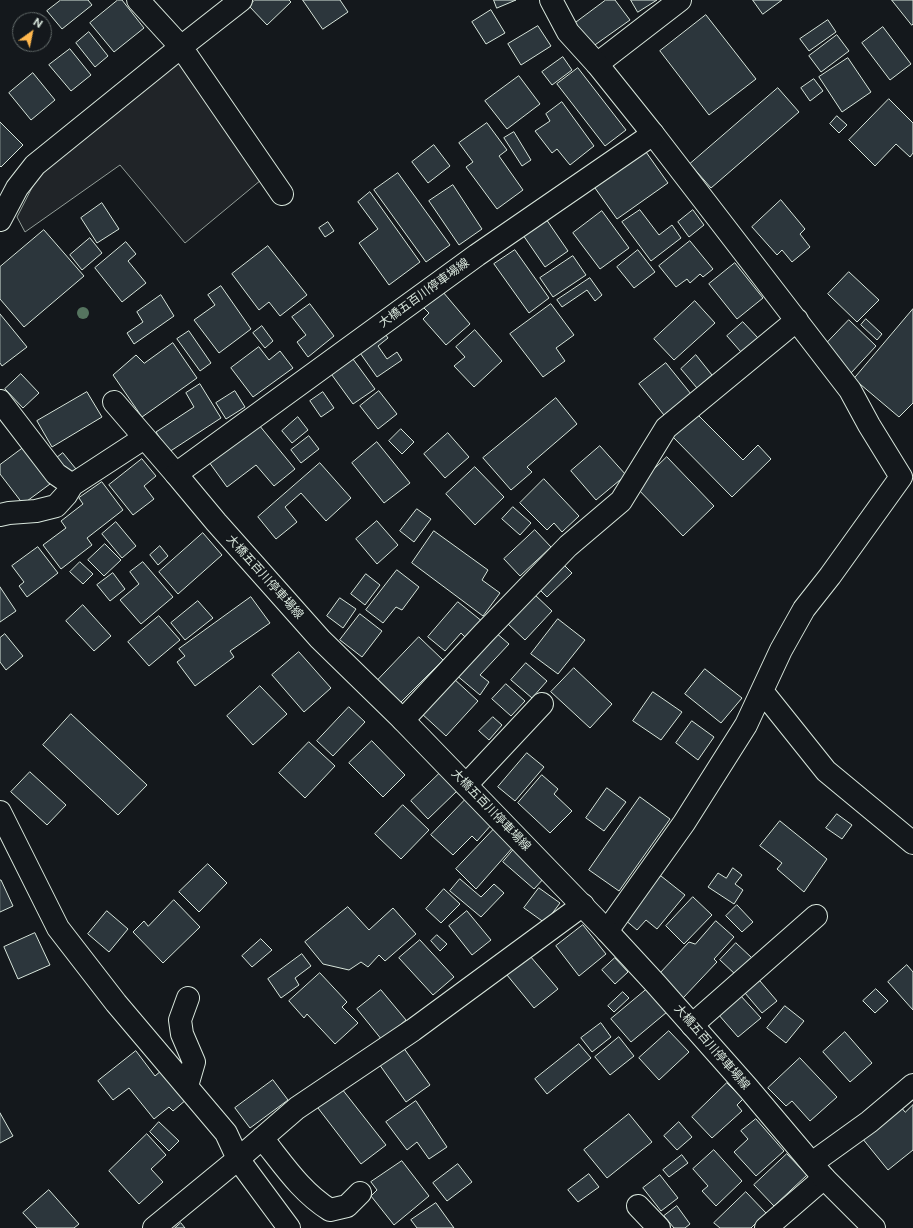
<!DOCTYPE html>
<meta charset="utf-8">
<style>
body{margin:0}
#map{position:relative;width:913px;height:1228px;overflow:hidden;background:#14181c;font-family:"Public Sans",sans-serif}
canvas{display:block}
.north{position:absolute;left:12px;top:12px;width:40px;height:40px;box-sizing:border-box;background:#14181c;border:1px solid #626a69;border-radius:50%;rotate:33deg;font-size:11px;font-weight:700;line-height:16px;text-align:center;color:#d8e6dc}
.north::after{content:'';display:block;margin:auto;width:14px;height:18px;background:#ffb74d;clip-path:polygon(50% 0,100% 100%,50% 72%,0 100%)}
</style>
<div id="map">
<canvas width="913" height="1228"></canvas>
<div class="north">N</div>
</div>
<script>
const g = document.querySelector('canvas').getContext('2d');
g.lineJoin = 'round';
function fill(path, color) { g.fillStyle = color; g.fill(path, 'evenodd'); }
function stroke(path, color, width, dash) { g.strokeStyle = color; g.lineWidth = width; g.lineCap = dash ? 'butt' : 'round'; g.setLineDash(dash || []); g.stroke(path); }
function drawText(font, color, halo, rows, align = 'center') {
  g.font = font + ' "Public Sans","Noto Sans JP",sans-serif'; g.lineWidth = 3; g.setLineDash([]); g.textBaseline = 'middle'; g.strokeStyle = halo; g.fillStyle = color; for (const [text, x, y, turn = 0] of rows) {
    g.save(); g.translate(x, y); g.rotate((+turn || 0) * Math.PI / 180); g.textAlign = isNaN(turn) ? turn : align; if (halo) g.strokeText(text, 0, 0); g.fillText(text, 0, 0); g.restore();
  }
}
const green = new Path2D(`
 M181,56L261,180L185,243L120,165L25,232L17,217L39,174Z`);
fill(green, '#202428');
stroke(green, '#939e99', 1);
const building = new Path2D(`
 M61,0H88L92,5L62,29L47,11Z
 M118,0H122L144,28L114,52L90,23Z
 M255,0H289L291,2L267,25L249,6Z
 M303,0H340L348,12L323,29Z
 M494,0H516L497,8Z
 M606,0H615L630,20L592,47L574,24Z
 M631,0H657L638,12Z
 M753,0H782L763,14Z
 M892,0H913V24L912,25Z
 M491,10L505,33L486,44L472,22Z
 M706,15L756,79L709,115L660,51Z
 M828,20L836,32L809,51L800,39Z
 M538,26L551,46L521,65L508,44Z
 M883,27L911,64L890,80L862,43Z
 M89,32L108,56L95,67L76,43Z
 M837,35L849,51L821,72L809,56Z
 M70,49L91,75L71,91L49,65Z
 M563,57L572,70L552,85L542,72Z
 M848,58L871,92L842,112L819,77Z
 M578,68L626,130L605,146L557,84Z
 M33,73L55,100L31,120L9,93Z
 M519,76L540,104L507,129L485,101Z
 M814,79L823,91L810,101L801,88Z
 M778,88L799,112L711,188L690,164Z
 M889,99L913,123V153L910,157L896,144L875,166L849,140Z
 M562,102L594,146L570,165L557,149L552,153L535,131L550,121L546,114Z
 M837,116L847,125L839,133L830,124Z
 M0,122L23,145L1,167L0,166Z
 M487,123L507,150L499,156L523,190L497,209L466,167L473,162L459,143Z
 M514,132L531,160L522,166L504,138Z
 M434,145L450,166L428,183L412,162Z
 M646,152L668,183L617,219L595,188Z
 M398,173L450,245L426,262L374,190Z
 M453,185L482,229L459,245L429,201Z
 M370,192L420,262L389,285L359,243L378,229L358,202Z
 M781,200L805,229L800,234L810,247L792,262L782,250L777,255L752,227Z
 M102,203L119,229L97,243L81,218Z
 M640,210L659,235L672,225L681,238L651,261L622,222Z
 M693,210L704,225L689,237L678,222Z
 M602,211L629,248L600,269L573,233Z
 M546,219L568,251L545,267L523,235Z
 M328,222L334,231L325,237L319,228Z
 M44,230L84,276L24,327L0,299V267Z
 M90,238L102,253L82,270L70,255Z
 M690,241L713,269L703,277L700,274L690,283L687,279L676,287L659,266Z
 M126,242L136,254L128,261L146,283L122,302L95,268Z
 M268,246L307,295L280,316L269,302L259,310L232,274Z
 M515,250L549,298L529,313L494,264Z
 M638,250L655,272L634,288L617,267Z
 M573,256L586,275L553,297L540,278Z
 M735,263L763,298L737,319L709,284Z
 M849,272L879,300L857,322L828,294Z
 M590,278L602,295L595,301L587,290L562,307L557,300Z
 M221,286L251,329L219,353L194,320L215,305L208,295Z
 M443,292L470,324L446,345L423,319L429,313L424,308Z
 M161,295L174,316L134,344L127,333L143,322L137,312Z
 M695,301L715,323L674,360L654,339Z
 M310,304L334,336L308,357L297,342L306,335L292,317Z
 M551,304L574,335L556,348L565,361L543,377L510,334Z
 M913,309V403L899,417L854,379Z
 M0,314L27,347L2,366L0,363Z
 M866,319L882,334L877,340L861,325Z
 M849,320L876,346L851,373L825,345Z
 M743,322L758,338L741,352L727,336Z
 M262,326L273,341L265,348L253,333Z
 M475,330L502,361L474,387L454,366L465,357L456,347Z
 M189,331L211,363L200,371L177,339Z
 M383,331L388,338L378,346L387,359L397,352L402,360L377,377L358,350Z
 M173,343L197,378L142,417L113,375L136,355L144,363Z
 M259,347L269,360L280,351L293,368L253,397L231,368Z
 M350,355L375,389L353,404L329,371Z
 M696,355L712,375L697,388L681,369Z
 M666,363L691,394L664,415L639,384Z
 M21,374L39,393L23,408L5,389Z
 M200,384L221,418L169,452L156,432L194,407L186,393Z
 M235,391L245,407L226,419L216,403Z
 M379,391L397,414L378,429L360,406Z
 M87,392L102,417L52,447L37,421Z
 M323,392L334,408L321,417L310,401Z
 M556,398L577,424L527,467L532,472L511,490L483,458Z
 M695,412L743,460L758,445L771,459L732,497L672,436Z
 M298,417L308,430L292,443L282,431Z
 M259,425L295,469L274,486L256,465L227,487L209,462Z
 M401,429L414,442L402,454L389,441Z
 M448,433L469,457L445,478L424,454Z
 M309,436L319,449L301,463L291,450Z
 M377,442L410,483L384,503L352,463Z
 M600,446L626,475L596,500L571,471Z
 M23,448L50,484L23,504L0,474V465Z
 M63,453L76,469L67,476L54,460Z
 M667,457L714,506L683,536L636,487Z
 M142,459L156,476L144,486L154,499L133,515L109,485Z
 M320,463L351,498L326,521L301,493L285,507L297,522L276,539L258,517Z
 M475,467L504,497L475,525L446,494Z
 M544,479L579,516L562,532L554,523L547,530L520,503Z
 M102,482L123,510L87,538L92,545L61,569L43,545L66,528L61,521L83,504L79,498Z
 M513,507L531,523L520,535L502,519Z
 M417,509L431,519L414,542L400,531Z
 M377,521L398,545L377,564L356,539Z
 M116,522L136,546L122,558L102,534Z
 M535,530L551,547L520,576L504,559Z
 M434,531L488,570L482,580L500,593L483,616L412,563Z
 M203,533L222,555L178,594L159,572Z
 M105,544L121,560L104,576L88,560Z
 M160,546L168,556L158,565L150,555Z
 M38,547L58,573L27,597L19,586L24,582L12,566Z
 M80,562L93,574L83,584L70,572Z
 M143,562L173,597L141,624L120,600L139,584L130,572Z
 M561,562L572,573L547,597L537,587Z
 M397,570L419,587L402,610L396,607L383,623L366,610Z
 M113,573L125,589L110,601L97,585Z
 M366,574L380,585L365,605L351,594Z
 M0,587L16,611L0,622Z
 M534,594L552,611L525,640L507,623Z
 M251,597L270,623L230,651L234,657L195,686L177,662L185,656L179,649Z
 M340,598L356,609L343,628L327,616Z
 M198,601L213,618L185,640L171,623Z
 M458,602L483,622L468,640L461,633L445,651L428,637Z
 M83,605L111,636L94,651L66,621Z
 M360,614L382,631L362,657L340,640Z
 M159,616L180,640L149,666L128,642Z
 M558,619L585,640L558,674L531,654Z
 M495,632L509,644L480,675L489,682L480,695L455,674Z
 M5,634L23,656L6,670L0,662V638Z
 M419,637L443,660L400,703L377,681Z
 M299,652L331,688L304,712L272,675Z
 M526,663L547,681L532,698L511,680Z
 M574,668L612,704L590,728L551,692Z
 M705,669L742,698L721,723L685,694Z
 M453,678L478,701L446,736L421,713Z
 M506,684L525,701L511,716L492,699Z
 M260,686L287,714L253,745L227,716Z
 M653,692L682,712L661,740L633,721Z
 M349,707L365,722L333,756L317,741Z
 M71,714L147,785L118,815L43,745Z
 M493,717L502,725L489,740L479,731Z
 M692,721L714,737L698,760L676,743Z
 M372,741L405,775L383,797L349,763Z
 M309,742L335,766L305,798L279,773Z
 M527,753L544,767L515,801L498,787Z
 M30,772L66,805L47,825L11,792Z
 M440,773L457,791L428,819L411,801Z
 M542,775L558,789L554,794L572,811L550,833L518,803Z
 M607,788L626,802L604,831L586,818Z
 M640,797L670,819L619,891L589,870Z
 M465,800L492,824L477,841L472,836L453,855L431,835Z
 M403,805L429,830L401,859L375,834Z
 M837,814L852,825L842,839L826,828Z
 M780,821L827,859L804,892L777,869L782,863L760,846Z
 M495,828L514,846L476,889L456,869Z
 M514,849L545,877L534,889L503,862Z
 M208,864L227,883L199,912L179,892Z
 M733,868L742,875L735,884L743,890L734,904L708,887L718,873L726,878Z
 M661,876L685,895L657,929L646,920L637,930L624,919Z
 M460,879L481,897L494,884L504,893L481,917L450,891Z
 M0,880H1L13,906L0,912Z
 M539,888L560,903L545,923L524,908Z
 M444,889L460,904L441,923L426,909Z
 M693,897L712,915L684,944L666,926Z
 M174,900L200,927L163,963L133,932L144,921L148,926Z
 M737,905L753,922L742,932L726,916Z
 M348,907L369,930L393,908L416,934L385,961L379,955L368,967L361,962L349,970L323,964L305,942Z
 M107,911L128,929L109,952L88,934Z
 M467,911L491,940L472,955L449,926Z
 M716,921L734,937L714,959L717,962L683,998L659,974L689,942L695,944Z
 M583,925L606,954L579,976L556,946Z
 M35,933L50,965L18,979L4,947Z
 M437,935L447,944L440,951L431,941Z
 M261,939L272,950L252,967L242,956Z
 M420,940L454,977L433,995L399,958Z
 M736,943L752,958L736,975L720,960Z
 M302,954L311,966L295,978L299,985L281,998L268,979Z
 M530,956L558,989L534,1008L507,975Z
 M615,958L628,972L615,984L602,970Z
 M907,965L913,972V1010L888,982Z
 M320,973L347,1002L342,1007L358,1023L335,1044L307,1014L304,1018L289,1001Z
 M760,981L777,1001L762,1013L745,993Z
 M647,989L667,1012L631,1042L611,1019Z
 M876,989L888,1001L875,1013L863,1001Z
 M381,990L406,1020L382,1040L357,1009Z
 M623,992L629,998L614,1012L608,1006Z
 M740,995L761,1018L738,1037L718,1014Z
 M785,1006L804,1021L786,1043L767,1028Z
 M601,1023L611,1037L592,1052L581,1038Z
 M669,1031L689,1052L659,1080L639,1058Z
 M845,1032L872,1063L850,1082L823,1052Z
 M619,1037L634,1056L610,1075L595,1057Z
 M579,1044L591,1058L547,1094L535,1079Z
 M403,1047L430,1085L406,1102L379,1064Z
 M136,1051L155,1076L162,1070L187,1099L173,1111L169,1107L154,1119L129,1088L113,1100L98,1081Z
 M800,1058L837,1097L810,1121L792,1101L786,1106L768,1088Z
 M273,1080L288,1100L250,1128L235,1108Z
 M727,1083L743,1099L737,1105L742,1111L712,1138L692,1117Z
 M342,1089L386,1145L361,1164L318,1108Z
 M416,1101L447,1147L429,1159L417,1142L407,1150L386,1122Z
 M913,1105V1150L888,1170L862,1138L900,1106L905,1112Z
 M0,1113L13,1136L0,1143Z
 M629,1114L652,1142L607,1178L584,1150Z
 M756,1119L784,1151L756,1176L734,1152L748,1139L741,1131Z
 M159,1122L179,1141L169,1151L150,1132Z
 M679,1122L692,1137L677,1150L664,1136Z
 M147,1134L166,1155L151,1169L163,1182L139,1204L109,1171Z
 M714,1150L742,1181L716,1206L702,1191L708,1186L693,1169Z
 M787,1154L807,1175L774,1206L754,1185Z
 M682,1155L688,1163L669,1177L663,1170Z
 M402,1161L429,1196L394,1225L371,1196L377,1190L371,1182Z
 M458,1164L472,1182L447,1201L433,1183Z
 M589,1174L599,1187L578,1202L568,1190Z
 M660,1175L678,1198L661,1211L643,1188Z
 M49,1190L79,1224L74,1228H37L23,1213Z
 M746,1192L766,1213L751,1228H720L714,1223Z
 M436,1203L454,1228H417L411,1220Z
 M677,1206L690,1224L685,1228H674L664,1216Z
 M181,1223L185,1228H175Z`);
fill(building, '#2c363c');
stroke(building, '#d8e6dc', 1);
const minor = new Path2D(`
 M138,0L181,47L282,194
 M597,64L680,0
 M0,220L17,188L35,165L181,47L241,0
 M0,401L56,474L72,485L144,438
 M114,402L176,474
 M0,515L9,513L36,511L56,506L66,495L72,485
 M762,691L826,771L913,843
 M403,720L484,633L568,546L621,501L666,428L797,320
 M466,785L542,704
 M0,812L58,928L116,1003L226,1133L238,1159L289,1228
 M607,931L684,823L746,725L781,650L804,609L830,576L901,477L869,425L850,390L653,134
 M692,1025L816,916
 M187,1086L194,1062L182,1034L180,1020L188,998
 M262,1138C283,1164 301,1192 330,1210L347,1206L360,1193
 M812,1163L869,1122L913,1085
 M638,1206L659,1228
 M154,1228L238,1159L297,1108L413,1030L583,905
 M766,1228L824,1178`);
const major = new Path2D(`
 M551,0L568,32L597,64L653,134L477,255L176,474L216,522L320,639L403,720L607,931L655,983L748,1088L824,1178L874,1228`);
stroke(minor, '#d8e6dc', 24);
stroke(major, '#d8e6dc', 24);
stroke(minor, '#14181c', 22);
stroke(major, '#14181c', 22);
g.fillStyle = '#55745f';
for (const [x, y] of [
 [83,313]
]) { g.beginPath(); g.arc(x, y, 6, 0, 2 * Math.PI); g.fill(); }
drawText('12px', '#d8e6dc', '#14181c', [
 ["大橋五百川停車場線",424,293,-36],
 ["大橋五百川停車場線",265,577,48],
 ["大橋五百川停車場線",491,810,46],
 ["大橋五百川停車場線",712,1047,49]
]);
</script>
